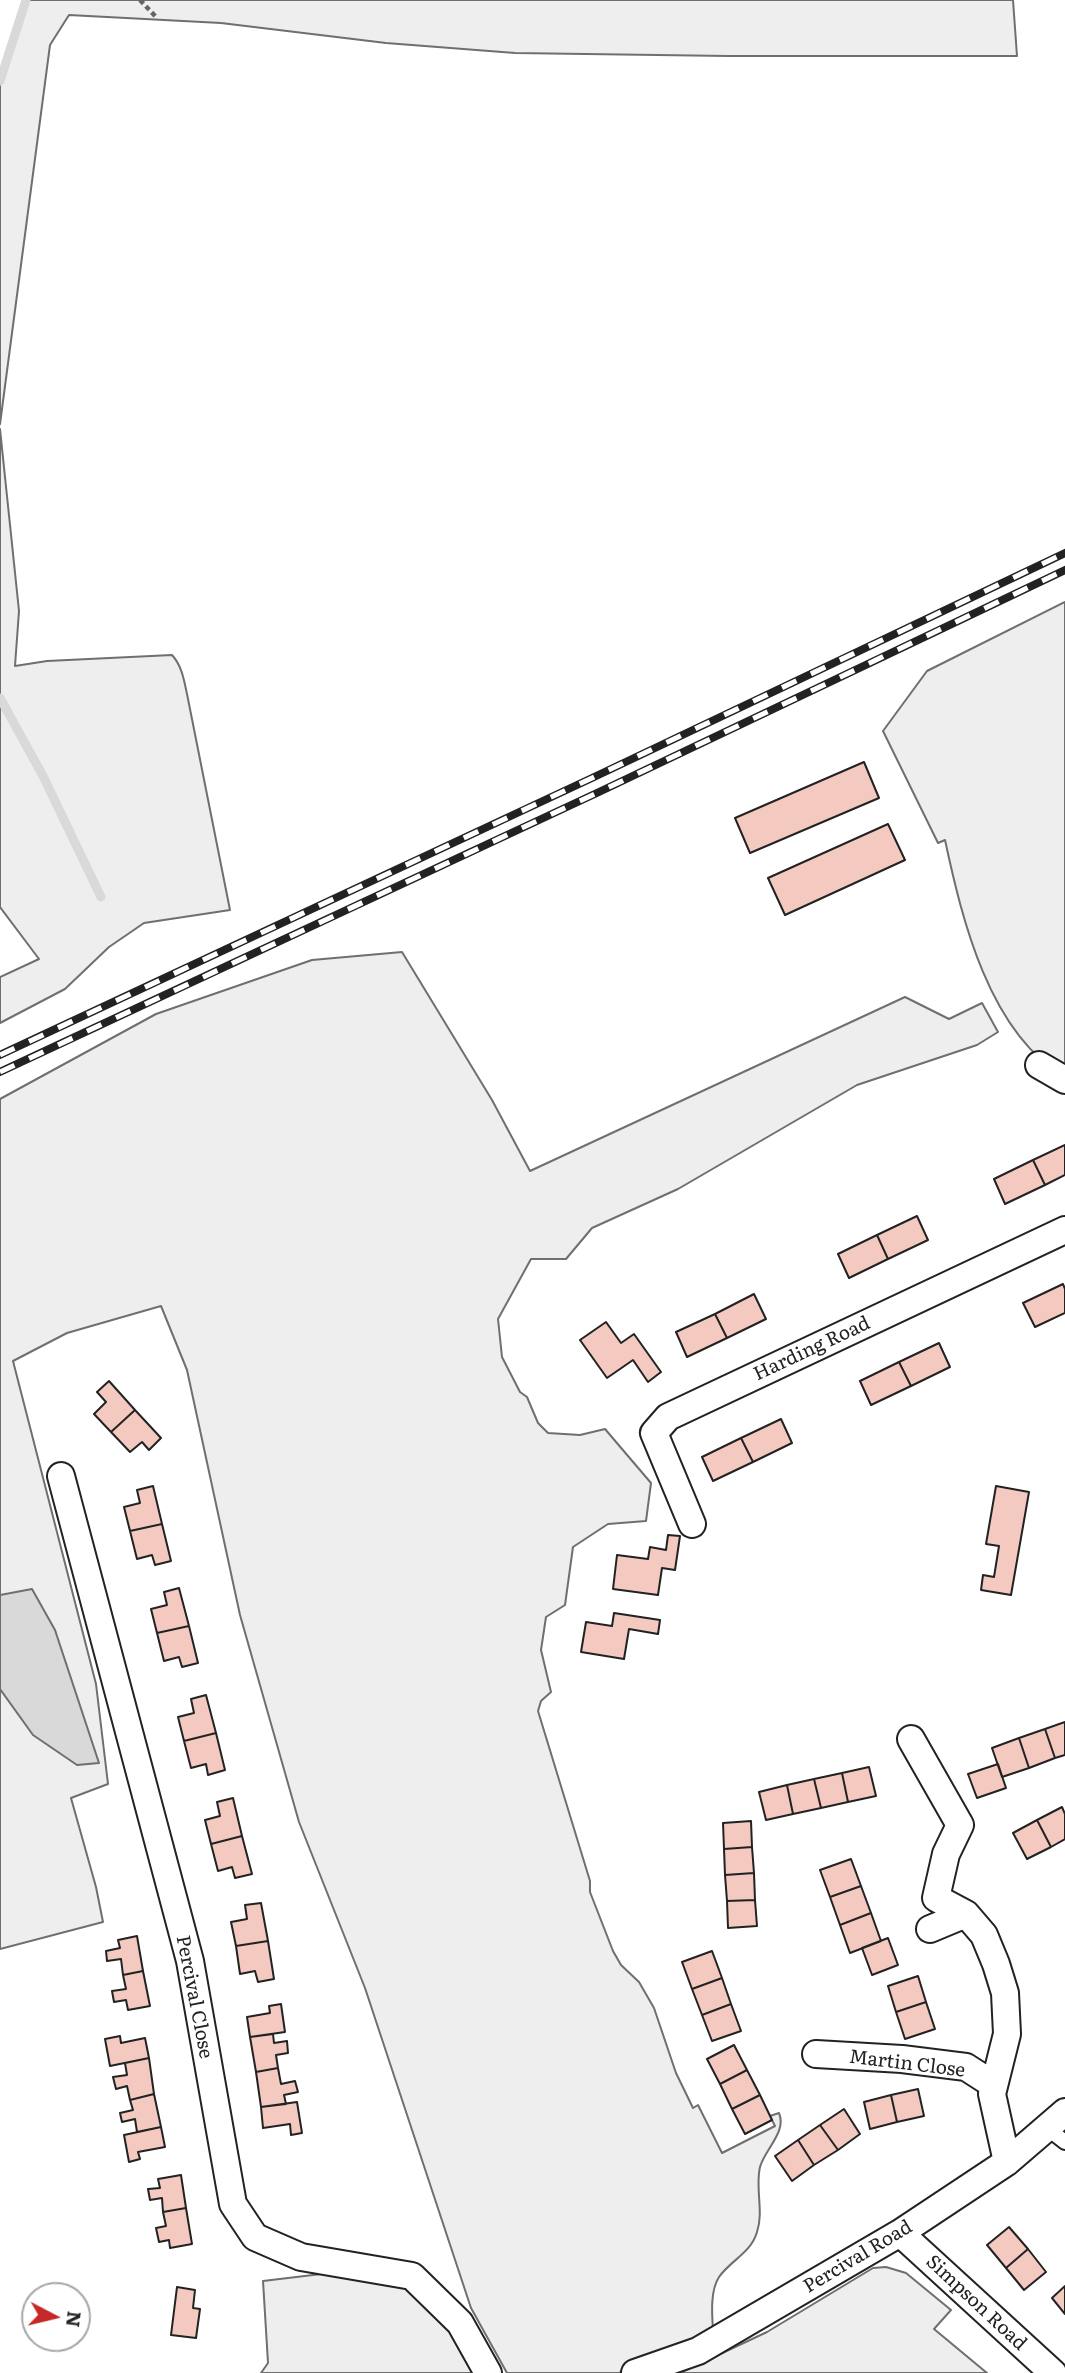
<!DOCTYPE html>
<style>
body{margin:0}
#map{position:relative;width:1065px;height:2373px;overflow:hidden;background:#fff;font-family:Literata,serif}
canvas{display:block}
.north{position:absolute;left:21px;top:2282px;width:70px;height:70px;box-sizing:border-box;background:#fff;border:2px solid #a7a7a7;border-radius:50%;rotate:97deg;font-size:19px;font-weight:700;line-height:28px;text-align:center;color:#222}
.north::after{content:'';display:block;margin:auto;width:24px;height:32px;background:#c62828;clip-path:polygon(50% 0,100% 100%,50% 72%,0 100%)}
</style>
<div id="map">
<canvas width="1065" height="2373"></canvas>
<div class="north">N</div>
</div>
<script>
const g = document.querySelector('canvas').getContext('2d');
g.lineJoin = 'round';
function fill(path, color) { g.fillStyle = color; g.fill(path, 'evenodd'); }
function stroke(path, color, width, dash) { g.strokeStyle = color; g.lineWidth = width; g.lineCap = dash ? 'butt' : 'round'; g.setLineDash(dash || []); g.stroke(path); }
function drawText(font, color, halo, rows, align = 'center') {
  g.font = font + ' Literata,serif'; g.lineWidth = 5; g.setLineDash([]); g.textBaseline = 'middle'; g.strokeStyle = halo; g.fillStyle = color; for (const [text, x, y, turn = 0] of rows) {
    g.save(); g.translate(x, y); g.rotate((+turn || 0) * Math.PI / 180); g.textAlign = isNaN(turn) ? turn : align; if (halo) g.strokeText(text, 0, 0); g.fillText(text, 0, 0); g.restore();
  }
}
const green = new Path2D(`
 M26,0H1013L1017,56H728L515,53L386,43L221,23L69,15L50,45L0,424V81Z
 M0,429L19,611L15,666L47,661L172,655C182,666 184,680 187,694L230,910L144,923L109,947L65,989L0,1023V977L39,959L0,907Z
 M1065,602V1077C989,1033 962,919 945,840L938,843L883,731L927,671Z
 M402,952L492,1100L530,1171L905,997L949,1019L982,1003L998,1032L977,1045L857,1085L678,1189L592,1228L566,1259H531L498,1319L502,1357L520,1392L527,1397L538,1423L548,1433L580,1435L605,1429L651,1483L646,1521L608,1524L573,1547L565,1605L546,1617L541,1650L551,1692L541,1701L538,1711L590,1881V1892L613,1951L621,1965L639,1982L654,2008L676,2073L693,2108L698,2105L722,2153L775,2126L770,2116L779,2113C787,2132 765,2149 760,2167C755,2188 764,2212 757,2232C751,2253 731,2260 719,2277C710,2291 712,2314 713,2330L619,2373H507L471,2308L365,1988L299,1822L240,1615L187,1370L161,1306L67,1333L13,1361L96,1684L108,1784L71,1798L96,1887L103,1922L0,1949V1099L156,1014L312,960Z
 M886,2267L906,2273L951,2310L934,2329L987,2373H680L767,2332L873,2268Z
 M338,2272C355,2274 382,2274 398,2281C434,2296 460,2337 472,2373H261L268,2363L263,2281Z`);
fill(green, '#eee');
stroke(green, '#6f6f6f', 2);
const water = new Path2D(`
 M32,1589L55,1630L99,1763L77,1765L33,1735L0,1689V1595Z`);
fill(water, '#d9d9d9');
stroke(water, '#6f6f6f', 2);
stroke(new Path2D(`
 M0,81L26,0
 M0,698L43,776L101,897`), '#d9d9d9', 9);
const building = new Path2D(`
 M864,762L879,798L750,853L735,818Z
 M888,824L905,860L785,915L768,878Z
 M1065,1145V1175L1045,1185L1033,1160Z
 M1033,1160L1045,1185L1005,1204L994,1179Z
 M917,1216L928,1240L888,1259L877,1235Z
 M877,1235L888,1259L849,1278L838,1254Z
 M1063,1284L1065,1289V1313L1035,1327L1023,1303Z
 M754,1294L766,1319L727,1338L715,1314Z
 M715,1314L727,1338L687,1357L676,1332Z
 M606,1322L621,1343L634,1334L661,1372L648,1382L633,1360L607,1378L580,1340Z
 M939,1343L950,1367L911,1386L899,1362Z
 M899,1362L911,1386L871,1405L860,1381Z
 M109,1381L135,1410L111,1432L94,1414L106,1402L97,1392Z
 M135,1410L161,1438L149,1450L142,1442L130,1452L111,1432Z
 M781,1419L792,1443L753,1462L741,1438Z
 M741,1438L753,1462L713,1481L702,1457Z
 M153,1486L162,1524L130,1531L124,1507L140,1503L137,1490Z
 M996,1486L1029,1492L1011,1595L981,1590L983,1575L994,1577L999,1546L986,1544Z
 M162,1524L171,1561L155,1565L152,1555L137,1559L130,1531Z
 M668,1535L680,1536L675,1570L662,1568L658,1595L613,1589L617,1555L648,1559L650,1547L666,1550Z
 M179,1588L189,1626L157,1633L151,1609L167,1605L164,1592Z
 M614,1613L660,1620L658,1634L629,1629L624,1659L581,1652L586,1622L612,1626Z
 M189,1626L198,1663L182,1667L179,1657L164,1661L157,1633Z
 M206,1695L216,1733L184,1741L178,1717L194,1713L191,1699Z
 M1065,1722V1755L1055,1758L1045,1729Z
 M1045,1729L1055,1758L1029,1768L1019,1738Z
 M216,1733L225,1770L208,1775L206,1764L191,1768L184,1741Z
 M1019,1738L1029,1768L1002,1777L992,1748Z
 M998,1764L1006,1788L977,1798L968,1774Z
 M869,1767L876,1796L848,1802L842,1773Z
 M842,1773L848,1802L821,1808L814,1779Z
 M814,1779L821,1808L793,1814L787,1785Z
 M787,1785L793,1814L766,1820L759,1792Z
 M233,1798L242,1836L211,1844L205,1820L220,1816L217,1802Z
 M1062,1807L1065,1814V1839L1051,1847L1037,1820Z
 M1037,1820L1051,1847L1027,1859L1013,1833Z
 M751,1821L752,1847L724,1849L723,1823Z
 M242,1836L252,1874L235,1878L232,1867L218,1871L211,1844Z
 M752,1847L754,1873L725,1875L724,1849Z
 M851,1859L861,1886L830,1897L820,1870Z
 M754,1873L755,1900L727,1901L725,1875Z
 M861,1886L871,1913L840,1925L830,1897Z
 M755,1900L757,1926L728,1928L727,1901Z
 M261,1903L268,1941L236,1946L231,1922L247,1919L245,1905Z
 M871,1913L881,1941L850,1953L840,1925Z
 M137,1936L143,1971L123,1975L121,1959L107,1961L106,1951L120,1948L118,1940Z
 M888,1938L898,1965L872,1975L862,1948Z
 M268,1941L274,1979L258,1982L255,1971L240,1974L236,1946Z
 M712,1951L722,1978L692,1989L682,1962Z
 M143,1971L150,2006L128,2010L126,2000L114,2002L112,1991L126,1989L123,1975Z
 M918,1976L926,2002L896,2012L888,1986Z
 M722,1978L731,2004L702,2015L692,1989Z
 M926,2002L935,2029L905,2039L896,2012Z
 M281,2004L285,2032L250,2037L247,2017L270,2013L269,2006Z
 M731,2004L741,2031L712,2041L702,2015Z
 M273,2034L274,2043L287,2041L288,2053L276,2055L278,2068L256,2072L250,2037Z
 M120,2036L121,2043L145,2038L149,2058L110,2066L105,2039Z
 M734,2045L747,2070L720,2084L707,2059Z
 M149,2058L154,2094L130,2100L127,2086L116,2089L113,2077L127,2075L125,2063Z
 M278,2068L281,2084L295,2081L298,2092L284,2095L286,2104L261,2107L256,2072Z
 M747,2070L760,2095L732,2109L720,2084Z
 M918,2089L924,2116L897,2122L891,2095Z
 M154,2094L161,2127L137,2132L135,2119L122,2122L120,2113L133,2110L130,2100Z
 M760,2095L772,2120L745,2134L732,2109Z
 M891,2095L897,2122L870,2129L864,2102Z
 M297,2102L302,2133L291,2135L290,2124L263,2128L261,2107Z
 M844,2109L860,2134L838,2150L820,2125Z
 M820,2125L838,2150L814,2165L798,2140Z
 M161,2127L165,2147L138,2152L140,2159L129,2162L124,2135Z
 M798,2140L814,2165L792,2181L775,2156Z
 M181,2175L186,2208L163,2212L162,2198L150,2200L148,2189L160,2188L158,2179Z
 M186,2208L192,2244L170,2248L169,2240L159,2242L156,2228L166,2226L163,2212Z
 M1009,2227L1028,2249L1006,2268L987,2245Z
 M1028,2249L1046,2272L1024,2290L1006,2268Z
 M1065,2286V2314L1052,2298Z
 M177,2287L195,2290L193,2308L200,2309L196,2338L171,2335Z`);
fill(building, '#f3c9c0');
stroke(building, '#222', 2);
const lane = new Path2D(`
 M1047,2128L1065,2142`);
const street = new Path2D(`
 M1039,1065L1065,1080
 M61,1476L190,1961L233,2204L255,2237L301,2257L412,2276L460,2323L488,2373
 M692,1524L654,1433L668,1417L1065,1230
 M911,1739L960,1825L946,1854L936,1898L966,1914L984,1935L996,1964L1005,1993L1007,2034L992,2094L1007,2162
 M930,1929L966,1914
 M816,2054L902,2059L966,2067L994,2085
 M900,2233L1053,2373
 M635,2373L698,2351L900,2233L1007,2162L1065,2112`);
stroke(lane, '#222', 18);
stroke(street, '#222', 30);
stroke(new Path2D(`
 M140,0L157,18`), '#646464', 4.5, [5, 3.5]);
stroke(lane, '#fff', 14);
stroke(street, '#fff', 26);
const rail = new Path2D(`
 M0,1055L592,778L1065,553
 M0,1072L599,792L1065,570`);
stroke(rail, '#222', 8);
stroke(rail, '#fff', 5, [16]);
drawText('19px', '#222', '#fff', [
 ["Harding Road",812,1349,-25],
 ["Percival Close",194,1997,79],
 ["Martin Close",907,2064,7],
 ["Percival Road",858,2257,-31],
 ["Simpson Road",976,2303,43]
]);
</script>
